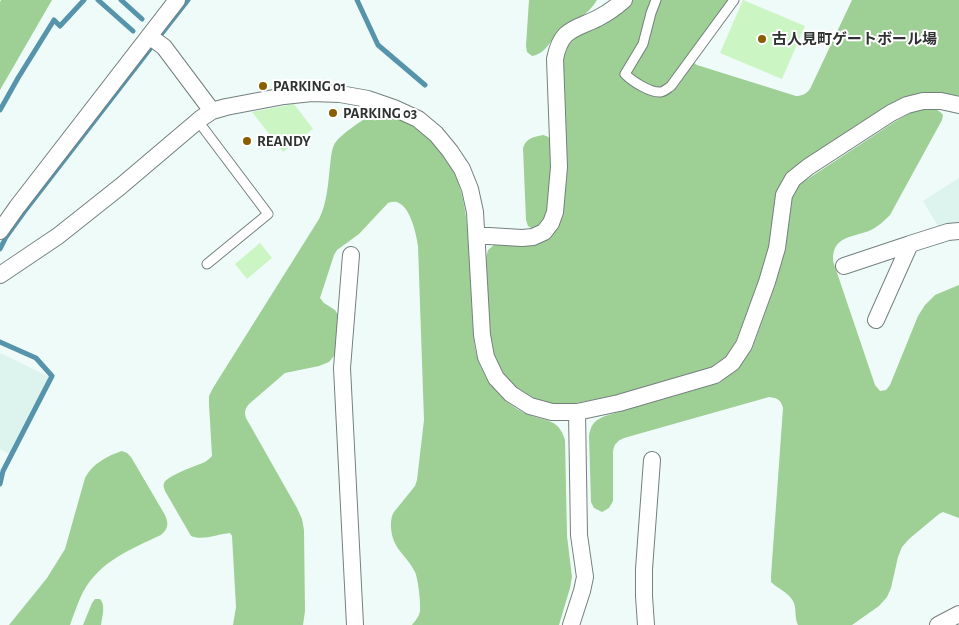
<!DOCTYPE html>
<meta charset="utf-8">
<style>
body{margin:0}
canvas{display:block;background:#eefbf9}
</style>
<canvas width="959" height="625"></canvas>
<script>
const g = document.querySelector('canvas').getContext('2d');
g.lineJoin = 'round';
function fill(path, color) { g.fillStyle = color; g.fill(path, 'evenodd'); }
function stroke(path, color, width, dash) { g.strokeStyle = color; g.lineWidth = width; g.lineCap = dash ? 'butt' : 'round'; g.setLineDash(dash || []); g.stroke(path); }
function drawText(font, color, halo, rows, align = 'center') {
  g.font = font + ' "Alegreya Sans","Noto Sans JP",sans-serif'; g.lineWidth = 4; g.setLineDash([]); g.textBaseline = 'middle'; g.strokeStyle = halo; g.fillStyle = color; for (const [text, x, y, turn = 0] of rows) {
    g.save(); g.translate(x, y); g.rotate((+turn || 0) * Math.PI / 180); g.textAlign = isNaN(turn) ? turn : align; if (halo) g.strokeText(text, 0, 0); g.fillText(text, 0, 0); g.restore();
  }
}
fill(new Path2D(`
 M959,178V222L938,226L923,201Z
 M0,353L50,377L10,454L0,449Z`), '#dcf3ee');
fill(new Path2D(`
 M743,0L805,26L782,79L720,53Z
 M294,104L313,129L283,152L252,112Z
 M260,243L272,258L247,279L235,264Z`), '#cbf5c2');
fill(new Path2D(`
 M1,0H52L0,90V2Z
 M529,0H597C588,16 572,22 559,33C550,41 545,54 532,56L527,52L526,46Z
 M632,0H730L693,62L697,65L796,96C802,96 806,94 810,89L852,0H959V96C929,90 914,92 887,106L787,173L776,192L769,246L759,280L736,341L726,357L711,368L617,395L576,403L553,404L534,398L517,388L503,373L494,355L490,334L486,258L488,250L495,244L547,237L561,60L568,41L628,4Z
 M924,109C932,109 938,108 943,115L942,120L890,215C884,221 879,226 871,230C853,238 832,235 833,261L875,385L880,391L886,390L890,385L918,316L925,305L935,295L959,285V518L943,512L939,514L909,539L902,547L898,557L891,588L887,597L879,606L852,625H798C794,617 797,608 793,601C789,593 777,588 771,582V576L783,408C781,400 778,398 769,397L624,438C617,441 614,444 613,452V501L609,508L602,512L594,508L591,502L589,436C591,424 594,421 605,416L719,383L738,368L752,349L775,285L785,250L792,197L800,184L896,121L910,113Z
 M375,113C393,113 410,123 423,134C462,165 466,204 469,250C470,270 471,290 472,310C473,327 473,344 478,359C485,382 505,405 527,414C545,422 558,417 565,440L567,536L572,577L570,588L559,625H412C415,621 419,617 420,611C421,604 418,578 415,572C406,554 392,549 391,527C391,521 391,517 394,512L415,486L417,480L424,420L418,246C416,232 408,194 388,203L359,234L337,250L334,255L320,298L324,303L335,310L338,315L337,349L334,356L329,362L319,366L285,373L249,404C245,409 244,412 246,418L297,508L302,519L304,530L305,611L303,625H233L236,607L232,536L230,533C218,534 202,541 191,536L165,491C164,487 163,486 164,483C168,475 196,466 205,462L209,459L212,456L209,404V396L213,388L319,219C327,203 328,184 330,166C331,159 331,150 335,143C341,134 365,118 375,113Z
 M543,135C548,136 550,138 553,142L549,211L540,227L533,229L528,226L526,220L523,148C526,138 534,137 543,135Z
 M122,451L127,453L131,457L165,515C169,524 168,529 161,535C131,549 100,561 83,592C78,602 74,614 70,625H9L47,578L65,549L85,478C92,464 107,456 122,451Z
 M95,599H100C106,605 102,617 101,625H83L92,603Z`), '#9ecf94');
stroke(new Path2D(`
 M98,0L133,31
 M121,0L142,19
 M357,0L378,45L425,85
 M159,37L188,0
 M0,110L18,78L54,20L60,26L84,0
 M0,249L6,237L24,212L153,45
 M0,342L36,358L52,376L3,471L0,484`), '#5694ab', 5);
const service = new Path2D(`
 M656,0L651,13L643,44L625,74C632,81 650,93 661,92C665,91 668,88 671,86L734,0
 M198,121L268,214L207,264`);
const minor = new Path2D(`
 M149,36L164,47L212,111
 M0,231L17,207L177,0
 M477,236H489L522,238L533,237L544,232L551,223L555,212L559,167L555,59C561,28 574,30 598,18C608,13 616,7 624,0
 M351,255L342,368L355,625
 M844,266L910,244
 M0,275L58,236L121,186L200,119L212,111L226,107L284,96L312,93L340,94L368,99L394,108L418,119L436,134L450,151L462,169L470,189L475,212L482,335L486,357L496,378L511,394L530,406L552,412H577L619,403L715,375L732,363L744,345L767,282L777,248L784,195L793,179L808,167L891,113L907,105L923,101H941L959,105
 M876,320L910,244L948,232L959,231
 M571,625L582,591L585,577L579,535L577,412
 M646,625L644,596V569L652,460
 M938,625L959,614`);
stroke(service, '#74807e', 11);
stroke(minor, '#74807e', 18);
stroke(service, '#fff', 9);
stroke(minor, '#fff', 16);
for (const [x, y, r, color] of [
 [762,39,5,"#8a5d00"],
 [263,86,5,"#8a5d00"],
 [333,113,5,"#8a5d00"],
 [247,141,5,"#8a5d00"]
]) { const dot = new Path2D(); dot.arc(x, y, r, 0, 2 * Math.PI); g.fillStyle = color; g.fill(dot); stroke(dot, '#fff', 2); }
drawText('bold 15px', '#2e3332', '#fff', [
 ["古人見町ゲートボール場",772,39],
 ["PARKING 01",273,86],
 ["PARKING 03",343,113],
 ["REANDY",257,141]
], 'left');
</script>
